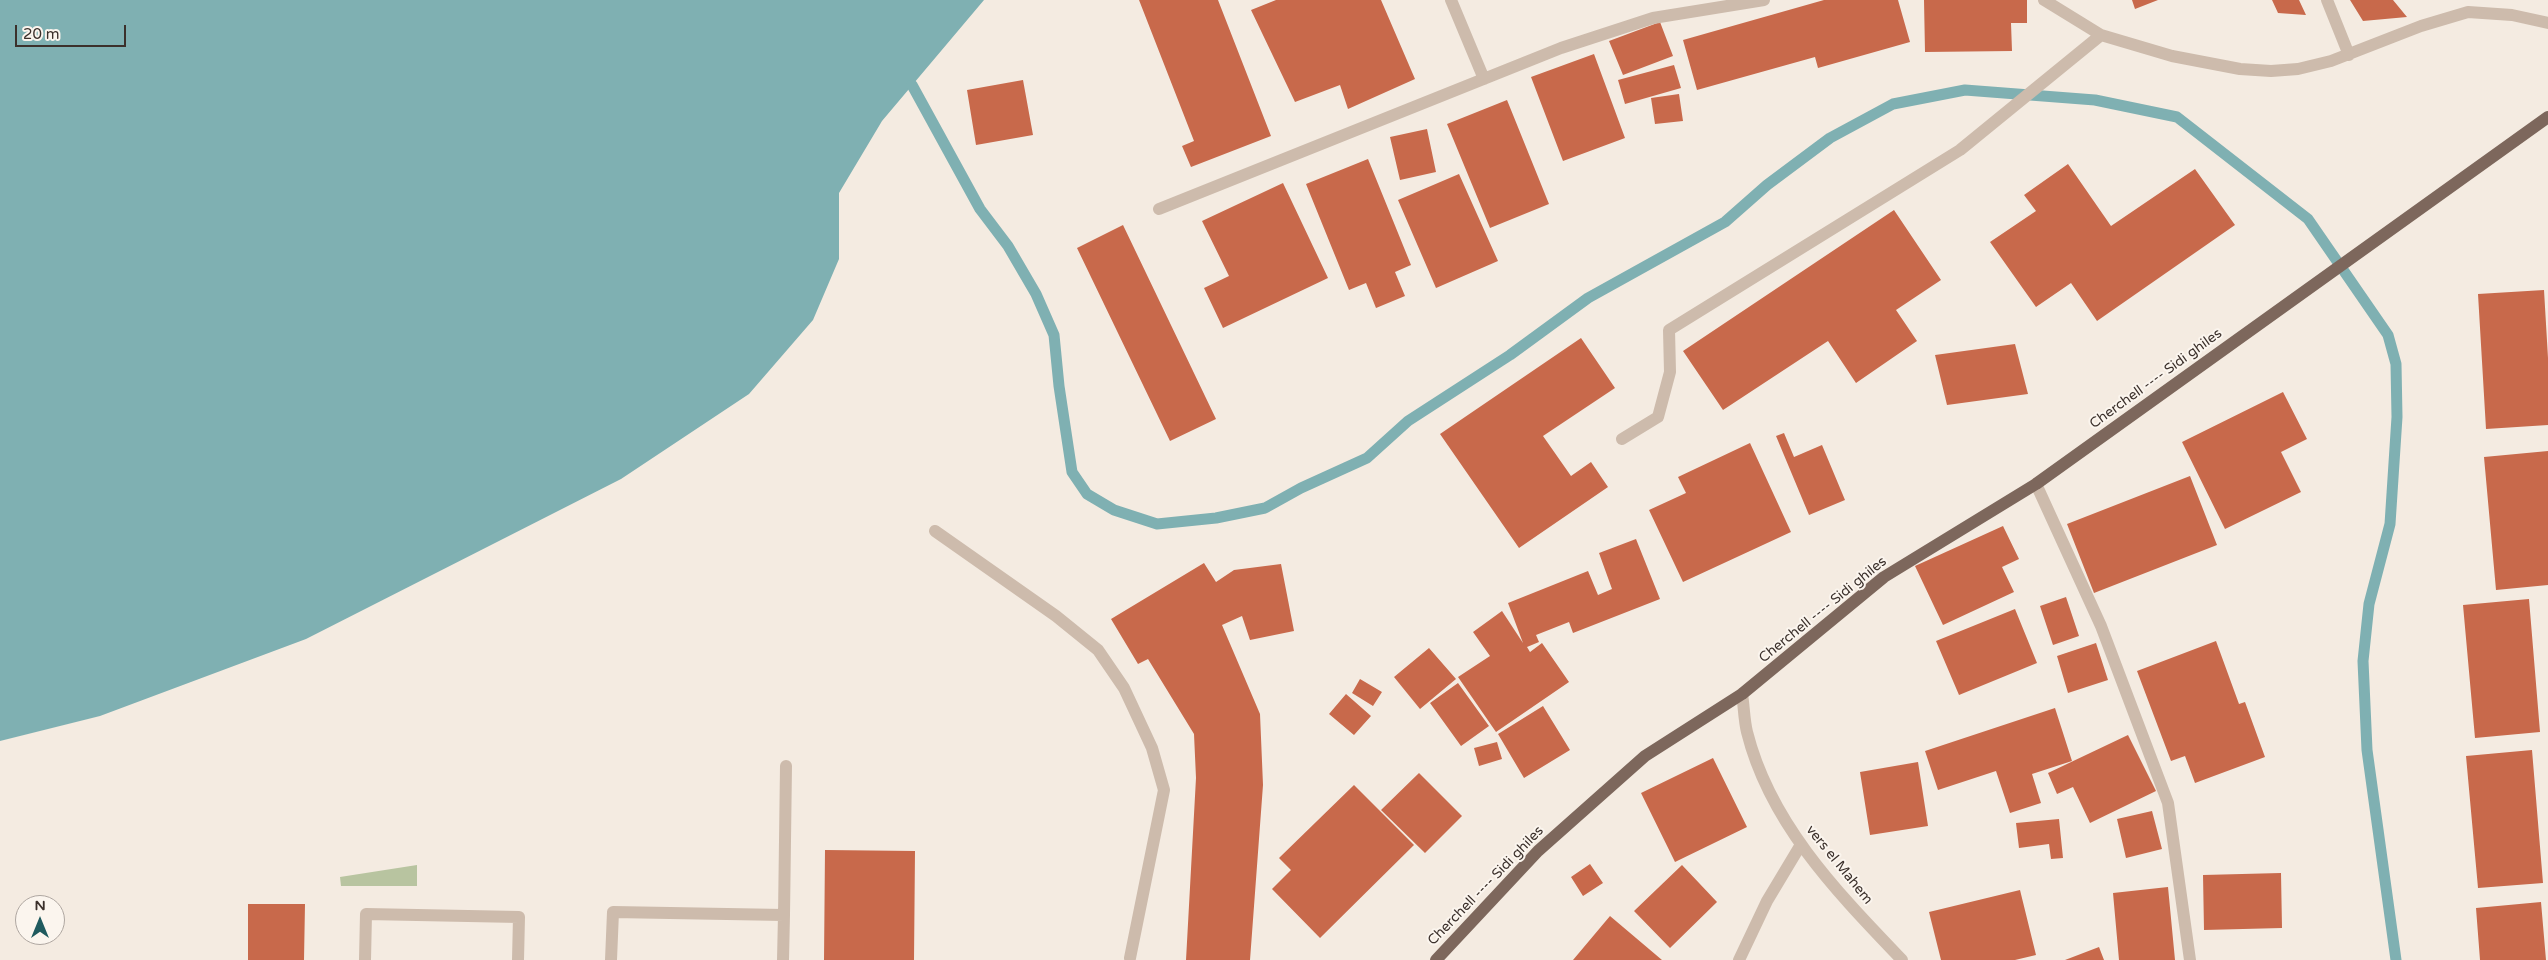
<!DOCTYPE html>
<style>
body{margin:0}
#map{position:relative;width:2548px;height:960px;overflow:hidden;background:#f4ebe1;font-family:"Varela Round",sans-serif}
canvas{display:block}
.north{position:absolute;left:15px;top:895px;width:50px;height:50px;box-sizing:border-box;background:#fbf5ee;border:1px solid #aea6a0;border-radius:50%;rotate:0deg;font-size:14px;font-weight:700;line-height:20px;text-align:center;color:#3b302b}
.north::after{content:'';display:block;margin:auto;width:18px;height:22px;background:#1f5a5e;clip-path:polygon(50% 0,100% 100%,50% 72%,0 100%)}
.scale{position:absolute;left:15px;top:25px;width:111px;height:22px;box-sizing:border-box;border:2px solid #3b302b;border-top:0;padding-left:6px;font-size:15px;line-height:18px;white-space:nowrap;color:#3b302b;-webkit-text-stroke:4px #fbf5ee;paint-order:stroke}
</style>
<div id="map">
<canvas width="2548" height="960"></canvas>
<div class="north">N</div>
<div class="scale">20 m</div>
</div>
<script>
const g = document.querySelector('canvas').getContext('2d');
g.lineJoin = 'round';
function fill(path, color) { g.fillStyle = color; g.fill(path, 'evenodd'); }
function stroke(path, color, width, dash) { g.strokeStyle = color; g.lineWidth = width; g.lineCap = dash ? 'butt' : 'round'; g.setLineDash(dash || []); g.stroke(path); }
function drawText(font, color, halo, rows, align = 'center') {
  g.font = font + ' "Varela Round",sans-serif'; g.lineWidth = 4; g.setLineDash([]); g.textBaseline = 'middle'; g.strokeStyle = halo; g.fillStyle = color; for (const [text, x, y, turn = 0] of rows) {
    g.save(); g.translate(x, y); g.rotate((+turn || 0) * Math.PI / 180); g.textAlign = isNaN(turn) ? turn : align; if (halo) g.strokeText(text, 0, 0); g.fillText(text, 0, 0); g.restore();
  }
}
fill(new Path2D(`
 M417,865V886H341L340,877Z`), '#b8c4a0');
fill(new Path2D(`
 M0,0H984L882,121L839,193V259L813,320L749,394L621,479L306,639L100,716L0,741Z`), '#7fb0b2');
stroke(new Path2D(`
 M912,85L980,209L1008,246L1036,294L1054,335L1059,386L1072,472L1087,494L1114,510L1157,524L1216,518L1265,508L1301,488L1367,458L1408,421L1510,355L1588,298L1725,222L1767,185L1830,138L1893,104L1965,90L2095,100L2177,117L2308,219L2388,335L2396,364L2397,417L2390,524L2369,604L2363,661L2367,750L2396,960`), '#7fb0b2', 11);
fill(new Path2D(`
 M1139,0H1218L1271,136L1191,167L1182,146L1194,141Z
 M1276,0H1381L1415,79L1348,109L1340,85L1295,102L1251,10Z
 M1824,0H1898L1910,42L1818,68L1815,57L1697,90L1683,40Z
 M1924,0H2027V23H2011L2012,51L1925,52Z
 M2132,0H2158L2135,9Z
 M2272,0H2299L2306,15L2278,13Z
 M2350,0H2393L2407,17L2363,21Z
 M1660,22L1673,56L1623,75L1609,41Z
 M1594,54L1625,138L1563,161L1531,77Z
 M1674,65L1681,88L1625,104L1618,80Z
 M1023,80L1033,135L976,145L967,90Z
 M1679,94L1683,121L1655,124L1651,98Z
 M1507,100L1549,204L1490,228L1447,124Z
 M1427,129L1436,172L1400,180L1390,137Z
 M1368,159L1411,265L1395,272L1405,296L1376,308L1366,283L1349,290L1306,184Z
 M2068,164L2111,226L2195,169L2235,225L2097,321L2071,283L2036,307L1990,242L2036,211L2024,195Z
 M1459,174L1498,261L1436,288L1398,200Z
 M1283,183L1328,278L1223,328L1204,288L1229,276L1202,221Z
 M1894,210L1941,280L1896,310L1917,341L1856,383L1828,341L1723,410L1683,351Z
 M1123,225L1216,419L1170,441L1077,248Z
 M2544,290L2548,358V425L2486,429L2478,294Z
 M1581,338L1615,388L1543,436L1571,476L1591,462L1608,487L1519,548L1440,434Z
 M2015,344L2028,394L1947,405L1935,355Z
 M2283,392L2307,439L2281,452L2301,492L2225,529L2182,442Z
 M1784,433L1794,457L1822,445L1845,500L1809,515L1776,436Z
 M1750,443L1791,532L1683,582L1649,510L1686,493L1678,477Z
 M2548,451V585L2496,590L2484,457Z
 M2190,476L2217,545L2094,593L2067,524Z
 M2003,526L2019,559L2002,567L2014,592L1943,625L1915,566Z
 M1636,539L1660,599L1573,633L1569,622L1536,635L1539,642L1527,647L1530,652L1542,643L1569,682L1496,732L1458,677L1490,656L1473,632L1502,611L1523,643L1508,603L1588,571L1598,595L1612,589L1599,553Z
 M1204,563L1216,582L1234,570L1281,564L1294,631L1250,640L1242,616L1222,625L1260,714L1263,785L1250,960H1186L1196,778L1194,734L1148,659L1138,664L1111,619Z
 M2066,597L2079,636L2053,645L2040,606Z
 M2529,599L2540,732L2475,738L2463,605Z
 M2015,609L2037,663L1959,695L1936,641Z
 M2216,641L2239,704L2245,702L2265,757L2195,783L2185,756L2171,761L2137,671Z
 M2096,643L2108,680L2068,693L2057,656Z
 M1429,648L1456,679L1420,709L1394,677Z
 M1360,679L1382,692L1373,706L1352,693Z
 M1458,683L1489,726L1461,746L1430,703Z
 M1346,694L1371,716L1354,735L1329,714Z
 M1543,706L1570,750L1524,778L1498,734Z
 M2055,708L2072,761L2032,774L2041,803L2010,813L1996,771L1938,790L1925,751Z
 M2128,735L2156,791L2090,823L2073,787L2057,794L2048,773Z
 M1497,742L1502,759L1479,766L1474,748Z
 M2532,750L2543,883L2478,888L2466,756Z
 M1713,758L1747,827L1675,862L1641,793Z
 M1918,762L1928,826L1870,835L1860,772Z
 M1419,773L1462,816L1425,853L1381,810Z
 M1354,785L1414,845L1320,938L1272,889L1291,870L1279,858Z
 M2152,811L2162,849L2126,858L2117,819Z
 M2059,819L2063,858L2051,859L2049,844L2019,848L2016,823Z
 M825,850L915,851L914,960H824Z
 M1590,864L1603,883L1583,896L1571,877Z
 M1682,865L1717,902L1670,948L1634,911Z
 M2281,873L2282,928L2204,930L2203,875Z
 M2168,887L2175,960H2119L2113,893Z
 M2020,890L2036,955L2015,960H1941L1929,912Z
 M2541,902L2546,960H2480L2476,908Z
 M248,904H305L304,960H248Z
 M1610,916L1662,960H1573Z
 M2099,947L2104,960H2065Z`), '#c8694b');
stroke(new Path2D(`
 M2036,484L2101,626L2168,803L2190,960`), '#cdbbac', 12);
stroke(new Path2D(`
 M1451,0L1484,79
 M2044,0L2101,35L2172,56L2240,69L2271,71L2298,69L2331,61L2421,26L2468,12L2512,15L2548,23
 M2327,0L2349,55
 M1159,209L1561,48L1653,18L1764,0
 M1622,439L1658,417L1670,372L1669,330L1960,150L2101,35
 M935,531L1056,616L1098,650L1124,688L1152,748L1164,790L1130,958
 M1742,694C1744,706 1744,720 1747,732C1770,824 1838,893 1902,960
 M784,915L786,766
 M365,960L366,914L519,917L518,960
 M611,960L613,912L784,915L783,960
 M1739,960L1767,901L1800,846`), '#cdbbac', 12);
stroke(new Path2D(`
 M1436,960L1538,851L1645,756L1742,694L1884,577L2036,484L2548,117`), '#7d675c', 12);
drawText('14px', '#3b302b', '#fbf5ee', [
 ["Cherchell ---- Sidi ghiles",2156,379,-36],
 ["Cherchell ---- Sidi ghiles",1823,610,-39],
 ["vers el Mahem",1839,865,51],
 ["Cherchell ---- Sidi ghiles",1486,886,-46]
]);
</script>
